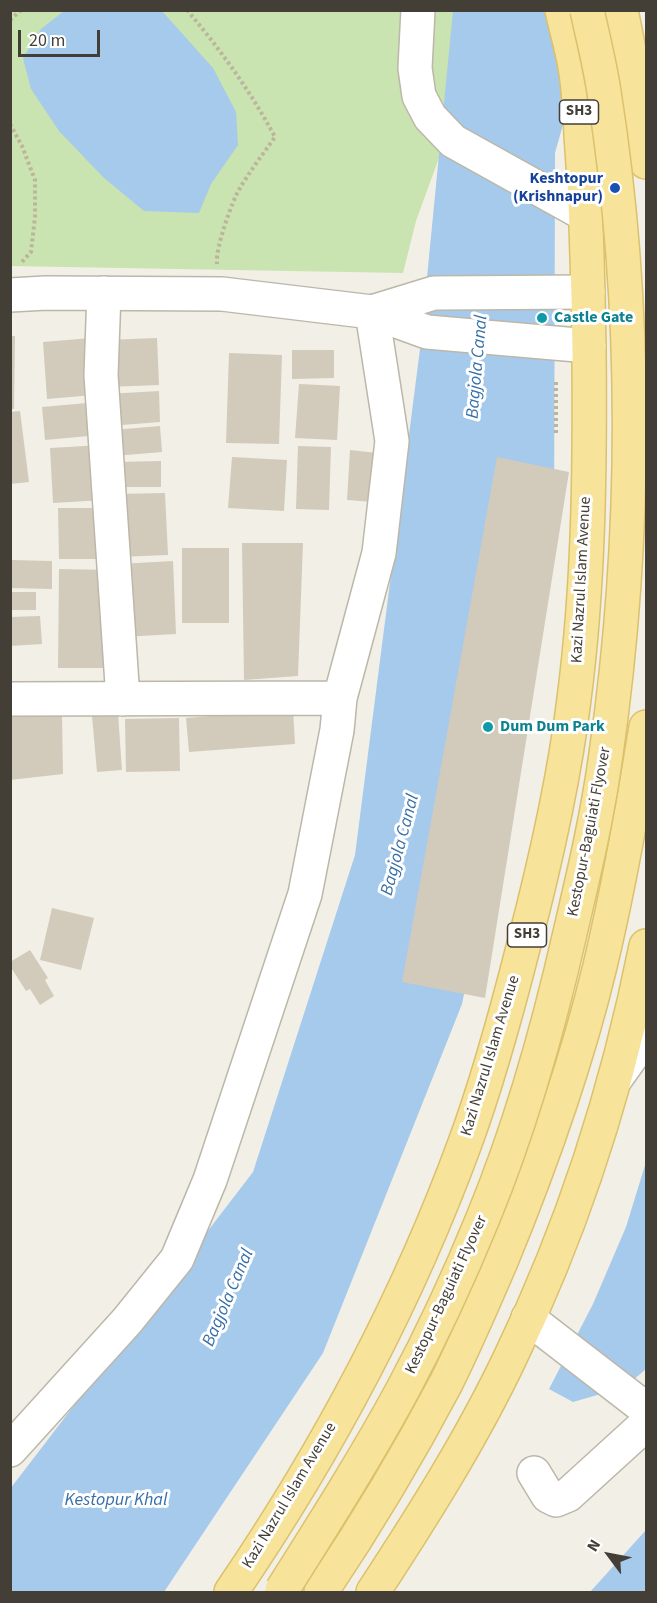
<!DOCTYPE html>
<style>
body{margin:0}
#map{position:relative;width:657px;height:1603px;overflow:hidden;background:#f2efe6;font-family:"Source Sans 3",sans-serif}
canvas{display:block}
.frame{position:absolute;inset:0;border:12px solid #443f36;pointer-events:none}
.north{position:absolute;left:579px;top:1525px;width:60px;height:60px;-webkit-text-stroke:4px #fff;paint-order:stroke;rotate:302deg;font-size:16px;font-weight:700;line-height:24px;text-align:center;color:#443f36}
.north::after{content:'';display:block;margin:auto;width:21px;height:27px;background:#443f36;clip-path:polygon(50% 0,100% 100%,50% 72%,0 100%)}
.scale{position:absolute;left:18px;top:30px;width:82px;height:27px;box-sizing:border-box;border:3px solid #443f36;border-top:0;padding-left:8px;font-size:18px;line-height:21px;white-space:nowrap;color:#443f36;-webkit-text-stroke:4px #fff;paint-order:stroke}
</style>
<div id="map">
<canvas width="657" height="1603"></canvas>
<div class="frame"></div>
<div class="north">N</div>
<div class="scale">20 m</div>
</div>
<script>
const g = document.querySelector('canvas').getContext('2d');
g.lineJoin = 'round';
function fill(path, color) { g.fillStyle = color; g.fill(path, 'evenodd'); }
function stroke(path, color, width, dash) { g.strokeStyle = color; g.lineWidth = width; g.lineCap = dash ? 'butt' : 'round'; g.setLineDash(dash || []); g.stroke(path); }
function drawText(font, color, halo, rows, align = 'center') {
  g.font = font + ' "Source Sans 3",sans-serif'; g.lineWidth = 6; g.setLineDash([]); g.textBaseline = 'middle'; g.strokeStyle = halo; g.fillStyle = color; for (const [text, x, y, turn = 0] of rows) {
    g.save(); g.translate(x, y); g.rotate((+turn || 0) * Math.PI / 180); g.textAlign = isNaN(turn) ? turn : align; if (halo) g.strokeText(text, 0, 0); g.fillText(text, 0, 0); g.restore();
  }
}
fill(new Path2D(`
 M11,11H497L464,89L416,221L403,273L11,266Z`), '#c9e3b1');
fill(new Path2D(`
 M64,11H162L213,68L236,112L238,145L211,184L199,213L144,211L103,177L59,131L31,89L23,58L41,29Z
 M453,11H595L555,153L554,559L462,1004L323,1353L164,1592H11L10,1489L253,1172L355,855L420,349Z
 M646,1162V1369L625,1387L573,1402L549,1389L593,1304L626,1227Z
 M646,1530V1592H590Z`), '#a6caeb');
fill(new Path2D(`
 M10,336H15L14,409H10Z
 M91,338L94,395L47,399L43,342Z
 M157,338L159,385L108,387L106,340Z
 M292,350H334V378L292,379Z
 M229,353L282,355L279,444L226,443Z
 M299,384L340,386L337,440L295,438Z
 M159,391L160,422L109,426L107,394Z
 M87,403L89,436L45,440L42,407Z
 M20,411L29,482L10,484V412Z
 M160,426L162,452L114,456L112,430Z
 M101,445L104,500L53,503L50,448Z
 M298,446L331,447L329,510L296,509Z
 M350,450L377,453L373,502L347,500Z
 M232,457L287,460L284,511L228,508Z
 M497,457L569,472L485,998L402,982Z
 M161,461V487H116V462Z
 M165,493L168,555L119,557L117,494Z
 M58,508H106V559H59Z
 M242,543H303L298,676L244,680Z
 M182,548H229V623H182Z
 M10,560L52,561V589L10,588Z
 M173,561L176,634L123,637L119,564Z
 M59,569L110,570L109,668H58Z
 M10,592H36V610H10Z
 M40,616L42,644L10,646V617Z
 M293,709L295,744L189,752L186,718Z
 M118,714L122,770L97,772L92,716Z
 M62,715L63,774L10,780V716Z
 M179,718L180,771L126,772L125,719Z
 M52,908L94,918L81,970L40,960Z
 M30,950L48,978L45,980L54,996L40,1005L30,989L26,991L10,966V962Z`), '#d2cbbc');
const minor = new Path2D(`
 M104,293L101,375L123,699
 M10,699L340,698
 M528,1318L646,1409
 M10,1450L127,1321L177,1259L210,1180L305,894L337,730L340,698L379,553L392,441L372,312
 M534,1473L548,1496L556,1500L568,1495L646,1424`);
const tertiary = new Path2D(`
 M418,10L415,68L419,96L430,117L453,141L586,215
 M10,295L46,293L222,294L372,312L427,332L589,346
 M372,312L434,293L588,292
 M614,1081L646,1036`);
const primary = new Path2D(`
 M621,10L637,90L646,162
 M231,1592C325,1454 407,1301 465,1143C489,1078 507,1011 524,944C545,864 564,781 574,699C589,584 590,466 589,350C588,283 587,217 582,150C580,123 580,94 575,67C572,48 566,29 562,10
 M321,1592C366,1525 408,1455 446,1383C466,1343 484,1301 502,1259C541,1164 576,1066 600,966C619,887 633,807 646,727
 M373,1592C422,1517 471,1440 510,1358C573,1228 618,1087 646,946`);
stroke(minor, '#bcb7a9', 36);
stroke(tertiary, '#bcb7a9', 36);
stroke(primary, '#dbc16b', 36);
stroke(new Path2D(`
 M187,10C220,49 251,92 275,137C263,154 250,171 240,188C232,201 215,249 217,264
 M10,20L21,10
 M10,124L22,146L35,180V217L31,252L21,263
 M556,382V435`), '#bdb49c', 4, [3, 3]);
stroke(minor, '#fff', 33);
stroke(tertiary, '#fff', 33);
stroke(primary, '#f7e39a', 33);
const primaryBridge = new Path2D(`
 M282,1590C323,1525 365,1459 402,1391C432,1335 459,1277 483,1218C521,1126 548,1030 570,933C584,873 598,814 606,754C637,537 638,308 604,92C600,65 593,38 587,10`);
stroke(primaryBridge, '#dbc16b', 36, []);
stroke(primaryBridge, '#f7e39a', 33);
for (const [x, y, r, color] of [
 [615,188,6,"#1a4fb4"],
 [542,318,6,"#0f9aa8"],
 [488,727,6,"#0f9aa8"]
]) { const dot = new Path2D(); dot.arc(x, y, r, 0, 2 * Math.PI); g.fillStyle = color; g.fill(dot); stroke(dot, '#fff', 2); }
for (const [x, y, w] of [
 [579,112,39],
 [527,935,39]
]) { const box = new Path2D(); box.roundRect(x - w / 2, y - 12, w, 24, 4.5); g.fillStyle = '#fff'; g.fill(box); stroke(box, '#443f36', 1.5); }
drawText('bold 15px', '#443f36', null, [
 ["SH3",579,112],
 ["SH3",527,935]
]);
drawText('bold 16px', '#164399', '#fff', [
 ["Keshtopur",603,179],
 ["(Krishnapur)",603,197]
], 'right');
drawText('bold 16px', '#0d838f', '#fff', [
 ["Castle Gate",554,318],
 ["Dum Dum Park",500,727]
], 'left');
drawText('16px', '#443f36', '#fff', [
 ["Kazi Nazrul Islam Avenue",582,580,-87],
 ["Kestopur-Baguiati Flyover",590,832,-79],
 ["Kazi Nazrul Islam Avenue",491,1056,-73],
 ["Kestopur-Baguiati Flyover",447,1295,-65],
 ["Kazi Nazrul Islam Avenue",290,1496,-59]
]);
drawText('italic 18px', '#3770a8', '#fff', [
 ["Bagjola Canal",478,367,-85],
 ["Bagjola Canal",401,845,-75],
 ["Bagjola Canal",229,1298,-67],
 ["Kestopur Khal",116,1501]
]);
</script>
